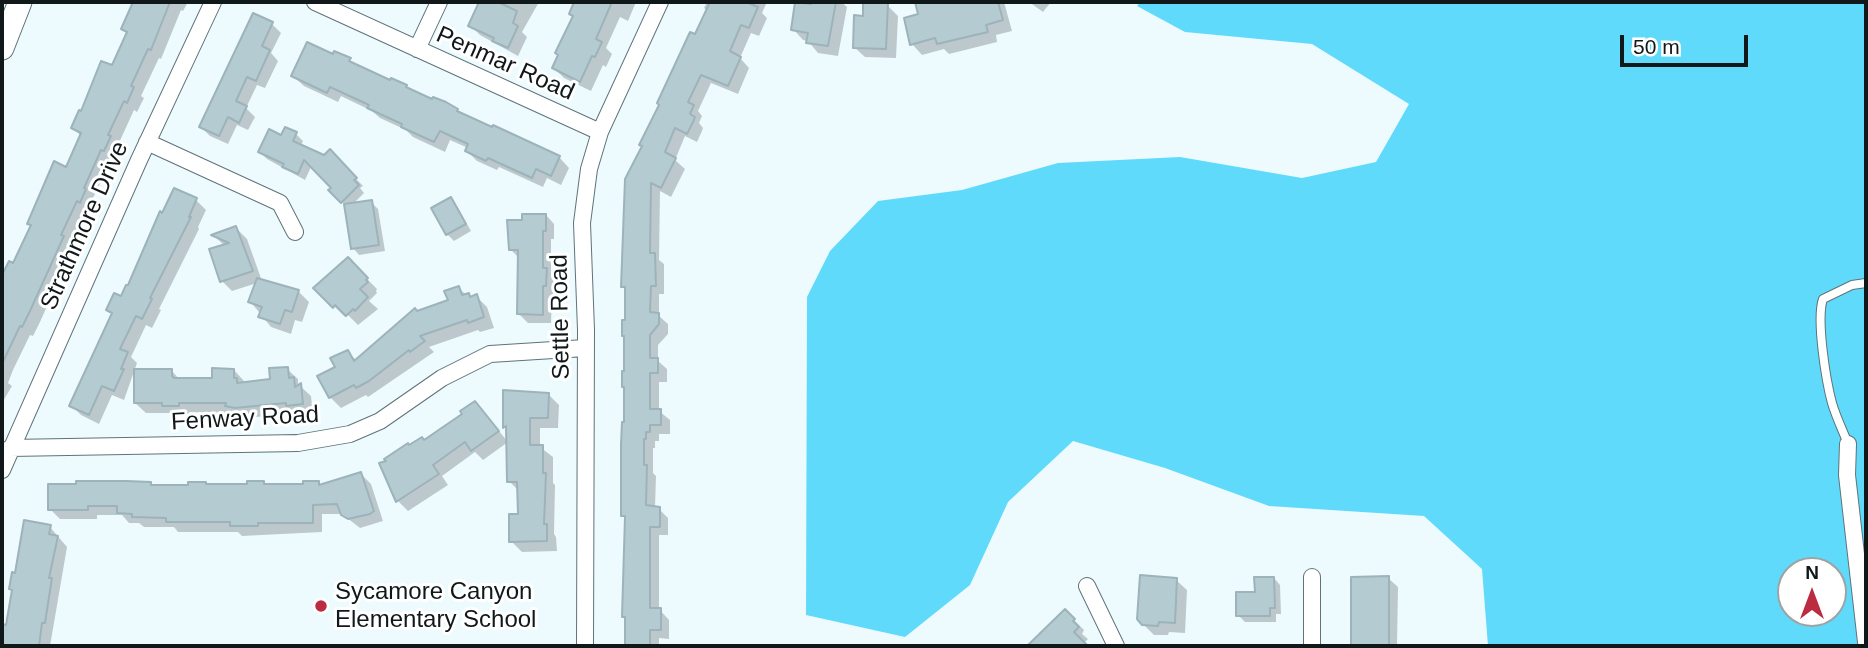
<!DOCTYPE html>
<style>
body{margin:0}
#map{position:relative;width:1868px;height:648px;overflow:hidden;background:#edfbff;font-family:Helvetica,sans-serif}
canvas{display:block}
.frame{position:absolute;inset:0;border:4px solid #10181a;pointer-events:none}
.north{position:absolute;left:1777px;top:557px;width:70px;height:70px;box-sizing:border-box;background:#fff;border:2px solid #9fa3a3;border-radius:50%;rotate:0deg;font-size:19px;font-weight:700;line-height:28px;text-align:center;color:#10181a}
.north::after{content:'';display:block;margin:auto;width:24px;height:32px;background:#bc2b3f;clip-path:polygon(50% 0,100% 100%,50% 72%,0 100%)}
.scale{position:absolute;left:1620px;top:35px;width:128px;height:32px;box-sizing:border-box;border:4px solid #10181a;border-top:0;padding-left:9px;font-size:21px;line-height:24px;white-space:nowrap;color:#10181a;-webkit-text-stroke:5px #fff;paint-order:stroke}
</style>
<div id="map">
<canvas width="1868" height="648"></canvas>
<div class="frame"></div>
<div class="north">N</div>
<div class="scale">50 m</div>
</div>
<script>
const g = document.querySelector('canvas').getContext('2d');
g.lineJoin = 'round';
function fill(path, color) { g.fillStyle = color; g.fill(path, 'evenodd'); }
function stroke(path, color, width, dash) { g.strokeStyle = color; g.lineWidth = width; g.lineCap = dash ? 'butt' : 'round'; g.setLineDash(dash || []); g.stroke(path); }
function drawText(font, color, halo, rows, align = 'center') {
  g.font = font + ' Helvetica,sans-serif'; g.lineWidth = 6; g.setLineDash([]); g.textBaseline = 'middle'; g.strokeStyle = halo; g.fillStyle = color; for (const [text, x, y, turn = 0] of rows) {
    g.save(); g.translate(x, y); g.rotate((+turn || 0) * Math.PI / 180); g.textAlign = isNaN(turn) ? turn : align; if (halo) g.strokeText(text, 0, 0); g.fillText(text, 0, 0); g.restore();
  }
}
fill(new Path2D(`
 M1140,2H1866V646H1488L1482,569L1424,516L1269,506L1165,468L1073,441L1008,502L970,585L905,637L806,615L807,297L830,251L878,201L962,190L1058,163L1180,157L1302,178L1376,162L1409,104L1312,44L1185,32L1137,6ZM1791,571H1833V613H1791Z`), '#5fdafb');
fill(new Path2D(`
 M144,2H188L183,11L181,10L161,59L159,58L141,96L144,98L137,112L134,110L118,145L120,148L115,160L112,159L93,198L96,201L90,212L88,210L71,246L73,248L40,322L33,336L30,335L13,370L8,383L12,386L2,403V278L9,263L14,265L32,226L29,223L66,169L82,137L73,128L113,68L128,35L123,29L139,14Z
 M482,2H539L522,32L527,37L518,56L480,35L470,25Z
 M576,2H636L628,21L620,17L606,48L612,54L606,67L603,65L591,91L564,78L554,68L574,17L571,14Z
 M707,2H767L762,13L767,18L759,36L751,33L740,58L749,68L738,94L711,83L698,111L702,116L699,123L703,128L702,131L697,142L685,136L675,160L685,169L671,197L660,191L659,260L664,264V294H659V316L668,324V334L658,345V361L667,369V382H659V411L670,420V434H659V441H655V448H653V473L656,476L655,508L659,509L668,518V535H659V609L669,620V639L659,638V646H626L627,619L624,616L626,519L623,516L626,389L624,387L626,373L627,290L623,286V256L696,37L708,11L704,8Z
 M813,2H841L847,7L838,56L818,53L808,41L803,40L793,29L813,6Z
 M916,2H1004L1012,31L996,35L997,42L949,54L944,49L922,55L912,44L920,15Z
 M1029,2H1051L1043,12Z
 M887,5L898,16L896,58L865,57L854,47L865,18Z
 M272,24L281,33L271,53L278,61L265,88L257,85L246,108L255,117L248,130L237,125L228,144L210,136L201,127Z
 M334,56L349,60L356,66L391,83L406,86L412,92L559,157L569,168L561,185L547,178L543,187L499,167L497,170L477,161L467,151L468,148L450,140L445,152L413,137L406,130L380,118L372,111L341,96L338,102L304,86L293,76Z
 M286,129L296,134L303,141L301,146L324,157L336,158L363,186L360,188L364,193L352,205L371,202L378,209L385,251L359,255L353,248L346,206L331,190L334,188L312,165L305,180L267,159L260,152L282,137Z
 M451,199L457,206L471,231L454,241L447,234Z
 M196,200L206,210L198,227L199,229L159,309L161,310L152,328L146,325L131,357L137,363L124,400L112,395L99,424L81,415L71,405L113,315L108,310L122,299Z
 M546,215L554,224V239H551V276L555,279V295H552L551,323H528L519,314V258L511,250L524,222Z
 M236,228L247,239L262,281L299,292L309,302L302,322L295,320L291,334L271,327L250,301L257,283L232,291L222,281L225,246L214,236Z
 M348,260L377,289L376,291L377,293L369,301L378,309L358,325L347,314L345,317L316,288Z
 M459,288L466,295L471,298L476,296L487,307L494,328L480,332L478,330L429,347L434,352L368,397L366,395L341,408L330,397L337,367L348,352L357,361L417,313L450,301Z
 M287,369L298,379V384L311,396L313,414L299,415L296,413L247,418L238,416L234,413L189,412V416H174L171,413H146L135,403L171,370L180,380H214L234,370L244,381V384L272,381Z
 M505,392L548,394L559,405L558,428H540V447L553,457V483L555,485L554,534L556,537L557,551L522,552L511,541L520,515L519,491L509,481L508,431L505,428Z
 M485,414L508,442L483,460L475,452L442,476L448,485L408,511L398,501L409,447Z
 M361,474L371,484L383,521L360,528L342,514H322V532L242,536L238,532H178L174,527H144L139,523H129L122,515H97V519H60L50,509L150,484L153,487L248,486L264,483L267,486H305L318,482L322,486Z
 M50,527L67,547L50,646H2L4,626L8,627L17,575Z
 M1274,578L1280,585L1281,614H1276V622H1245L1238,615Z
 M1388,578L1398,587L1397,646H1353V579Z
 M1176,580L1187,590L1185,633L1169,632L1168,635H1154L1143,624Z
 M1065,611L1084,630L1082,634L1088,639L1083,644L1085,646H1029Z`), '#0003');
const building = new Path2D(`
 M133,2H170L151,50L148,49L131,86L134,87L127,103L124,101L108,135L111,136L104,151L101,150L84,188L86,189L80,203L77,201L61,235L64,236L30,311L22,327L20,326L2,364V275L9,261L13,263L31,225L27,224L54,161L66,167L81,133L71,128L79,110L81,111L101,61L112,65L127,32L121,29Z
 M479,2H498L517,11L513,23L518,26L508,48L492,41L494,38L468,26Z
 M574,2H612L596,39L602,42L595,57L592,56L580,82L552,68L558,55L555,53L573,16L569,14Z
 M710,2H746L758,7L749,28L741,25L730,51L741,57L728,86L701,75L688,102L694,105L690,114L695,117L693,122L687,134L675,128L665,152L676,158L661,188L651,183L650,253H655L656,286H651L650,312L659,313V324L650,335V358H658V373H650V409H661V425H650V432H646V439H644V465H647L646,505L660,507V527H650V608H661V630H650V646H625V617H622L625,516H621V444L622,422H624V387H622V371H624V336H622V320H625V287H621L625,179L642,146L639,145L659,105L657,103L690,32L695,34Z
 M795,2L811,4L812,2H836L828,46L806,43L808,33L791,30Z
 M863,2L888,3L886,49L853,48L854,15L863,16Z
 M915,2H998L1003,20L986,25L988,32L937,44L935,38L910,45L904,18L918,14Z
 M253,13L273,22L262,46L270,50L256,81L247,77L236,101L247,106L239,123L228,117L219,136L199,127Z
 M307,42L333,54L334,51L351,58L349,61L390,80L391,78L407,85L406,87L432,99L433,97L446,102L458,109L457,111L492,127L493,125L560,156L551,176L536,169L532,178L488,158L486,161L465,151L468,144L440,131L434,142L401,127L402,124L367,108L369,105L330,87L327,93L291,76Z
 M285,127L297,132L293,141L324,155L330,149L357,178L354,180L359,185L341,203L328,190L331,188L304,160L298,174L282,167L284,164L258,152L269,129L281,135Z
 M174,188L197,198L189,217H191L150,298L152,299L142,319L136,316L120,349L128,352L121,369H124L114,391L102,386L89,415L69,406L112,313L106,310L114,293L121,296L126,285H128L160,211L162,213Z
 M451,197L466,224L446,235L431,208Z
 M372,200L379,245L351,249L344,204Z
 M522,214H546V231H543V268H547L546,286H543V315L517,314L518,250H509L507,220H522Z
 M236,226L253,271L220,282L209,249L229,243L211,235Z
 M348,257L368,278L366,280L368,282L360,289L368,297L355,311L353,309L346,316L335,305L333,308L313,288Z
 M257,278L299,290L292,312L285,310L280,324L258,317L262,307L248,302Z
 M459,286L462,295L469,293L470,297L477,294L484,317L468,323L467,320L420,336L425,341L410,352L409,350L369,381L356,388L354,385L329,398L317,376L335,367L330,358L348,350L354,361L415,308L417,311L448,300L444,291Z
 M288,367L289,378L294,377L295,387L301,383L303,404L286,406V403L235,408L225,406L226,403H179V406H162V403H134V369H172V376L174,378H212V368L234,369V378H237V383L270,379L269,368Z
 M503,390L549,393L548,418H530V445H543V473H546L544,524H547V541L509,542V514H518L517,482H507L506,426L503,428Z
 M475,401L499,431L471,451L465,442L433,465L439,474L396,502L379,463L386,461L384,459L408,443L409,445L422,437L424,440L462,414L460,411Z
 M361,472L374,511L370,514L348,519L341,515L337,504L313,505V523H258V526H230V522H166V518L132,517V514L117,513V506H88V510H48V484H76V481H126L151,482V485H188V482H206V484H247V481H264V484H303V481H319V485Z
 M24,520L51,525L49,534L58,536L49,578H52L45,623H42L39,646H2V624L6,625L12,590L9,589L12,572L15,573Z
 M1140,575L1177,578L1175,623L1159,622L1158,626L1142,625L1137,619Z
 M1389,576V646H1351V577Z
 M1254,577H1274L1275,608H1270V616H1236V592H1255Z
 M1065,609L1075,619L1073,621L1079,627L1074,632L1088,646H1027Z`);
fill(building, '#b5cbd2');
stroke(building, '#9db3ba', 2);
const lane = new Path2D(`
 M1848,444C1843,431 1836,417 1832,403C1826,381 1816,319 1823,299L1852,285L1866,283`);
const street = new Path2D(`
 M315,2L600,132
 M417,49L439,2
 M147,142L280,203L295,232
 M1848,444L1847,475L1866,642
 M10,448L298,443L350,434L380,421L442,378L490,354L585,348
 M2,470L139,160L213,2
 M1312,577V646
 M1087,586L1116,646
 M585,646L586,330L582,223L589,169L600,132L660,2`);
const secondary = new Path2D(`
 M2,48L20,2`);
stroke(lane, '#5e7379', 10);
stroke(street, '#5e7379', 18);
stroke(secondary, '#5e7379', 25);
stroke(lane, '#fff', 8);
stroke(street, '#fff', 16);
stroke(secondary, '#fff', 23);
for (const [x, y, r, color] of [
 [321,606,7,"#bc2b3f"]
]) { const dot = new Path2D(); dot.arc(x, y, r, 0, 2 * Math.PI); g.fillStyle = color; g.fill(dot); stroke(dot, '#fff', 2.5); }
drawText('24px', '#10181a', '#fff', [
 ["Penmar Road",505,64,24],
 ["Strathmore Drive",85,226,-66],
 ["Settle Road",561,317,-91],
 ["Fenway Road",245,419,-3]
]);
drawText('24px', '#10181a', '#fff', [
 ["Sycamore Canyon",335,592],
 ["Elementary School",335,620]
], 'left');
</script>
